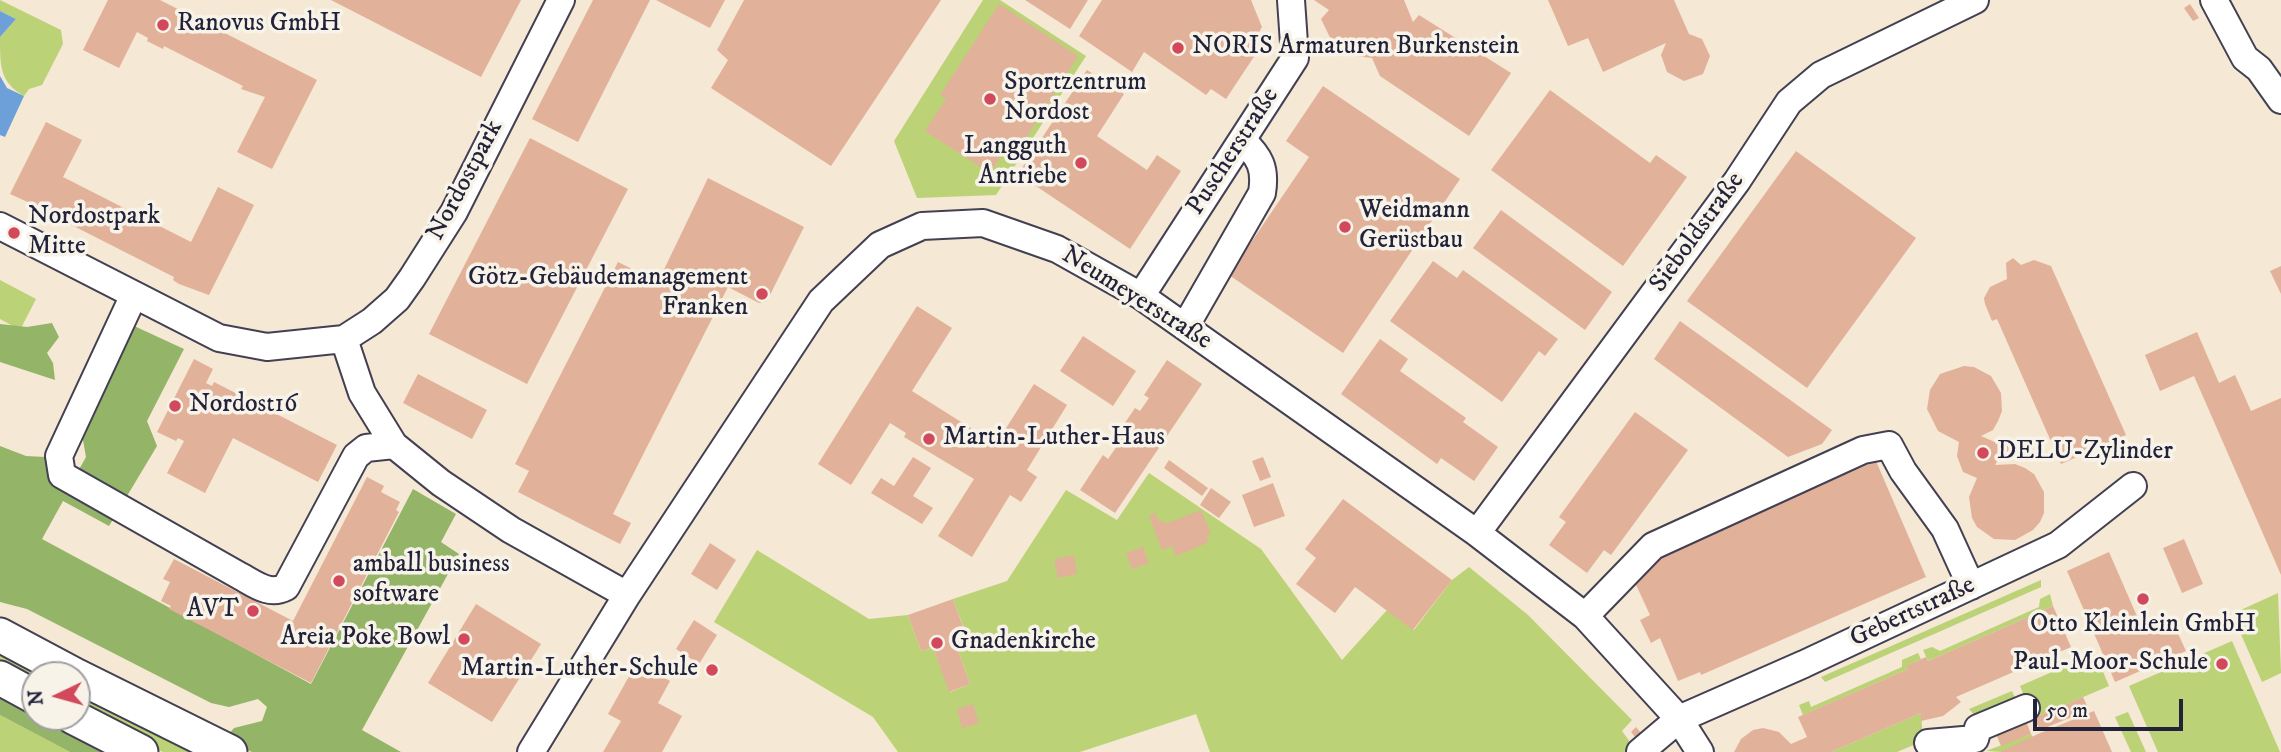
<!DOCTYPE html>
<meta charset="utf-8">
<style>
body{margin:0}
#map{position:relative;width:2281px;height:752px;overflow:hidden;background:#f5e8d4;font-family:"IM FELL DW Pica",serif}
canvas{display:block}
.north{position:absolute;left:21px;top:661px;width:70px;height:70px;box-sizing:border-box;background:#f7f3e8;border:2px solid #a29fa3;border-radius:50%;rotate:265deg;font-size:19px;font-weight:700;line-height:28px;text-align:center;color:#22223b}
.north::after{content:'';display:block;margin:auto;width:24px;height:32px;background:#d1495b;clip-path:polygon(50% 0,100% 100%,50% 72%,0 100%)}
.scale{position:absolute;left:2033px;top:699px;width:150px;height:32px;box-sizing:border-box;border:4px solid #22223b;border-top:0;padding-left:9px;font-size:21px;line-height:24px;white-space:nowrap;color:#22223b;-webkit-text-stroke:5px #f7f3e8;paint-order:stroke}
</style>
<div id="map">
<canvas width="2281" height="752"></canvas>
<div class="north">N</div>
<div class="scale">50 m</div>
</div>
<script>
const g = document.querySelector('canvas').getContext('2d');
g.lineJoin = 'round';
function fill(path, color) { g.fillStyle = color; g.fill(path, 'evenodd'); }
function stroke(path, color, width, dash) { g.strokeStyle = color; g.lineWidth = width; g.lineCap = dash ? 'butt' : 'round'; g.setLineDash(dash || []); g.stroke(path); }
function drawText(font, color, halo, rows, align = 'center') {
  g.font = font + ' "IM FELL DW Pica",serif'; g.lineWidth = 7; g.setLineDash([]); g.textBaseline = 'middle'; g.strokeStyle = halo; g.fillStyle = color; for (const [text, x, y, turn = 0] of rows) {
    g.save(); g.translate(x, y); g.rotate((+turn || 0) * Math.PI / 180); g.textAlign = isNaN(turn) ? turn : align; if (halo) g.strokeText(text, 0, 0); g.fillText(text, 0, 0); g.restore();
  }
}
fill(new Path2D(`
 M0,0L61,30L63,44L42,85L29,89L24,96C0,82 0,67 0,37L16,19L0,11Z
 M983,0H1000L1086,56L996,195L917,198L894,141Z
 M0,280L36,299L20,330L0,319Z
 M1149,473L1261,549L1342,660L1387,610L1414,630L1452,580L1469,567L1528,615L1632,720L1622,731L1633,746L1626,752H1210L1196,714L1080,752H898L873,717L714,622L757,550L869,619L908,615L921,651L933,647L950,692L970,684L954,639L966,634L953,599L1007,581L1066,490L1117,520Z
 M2041,580V587L1825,682L1821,677Z
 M2278,593L2281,673L2262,682L2232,614Z
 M2050,594L2053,606L1928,661L1923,650L1932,647L1940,651L2039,607L2040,599Z
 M2232,641L2280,752H2158L2129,686Z
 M0,646L55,675H35V686L0,667Z
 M1918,653L1921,659L1907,666L1908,669L1803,715L1799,705L1809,701L1811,707L1902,667V660Z
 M2095,653L2109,686L2034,718L2020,686Z
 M77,687L207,752H163L153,748L77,709Z
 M2012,691L2016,700L1976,717L1969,709Z
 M2128,712L2146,752H2131L2115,717Z
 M1921,713L1923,741L1897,752H1831Z
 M0,715L70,752H0Z
 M2031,734L2033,737L2003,752L1986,751Z`), '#bbd276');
fill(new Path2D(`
 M52,323L59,337L47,353L53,363L55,380L0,362V324L27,327Z
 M132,325L184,349L147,421L157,446L109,526L63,501L42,539L311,684L413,489L456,514L441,542L459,554L362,730L401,752H252L233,743L228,735L234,728L262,721L267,707L258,699L229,707L211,703L27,609L0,602V446L26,456L45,457L76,475L86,457L81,429Z
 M0,695L105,752H70L0,715Z`), '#94b467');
fill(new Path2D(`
 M0,11L16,19L0,37Z
 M0,76L7,88L24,96L5,137L0,135Z`), '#6da0d9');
fill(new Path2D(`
 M108,0H160L317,80L272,169L237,152L265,97L241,89L243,86L164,46L163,49L147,41L148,38L137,32L119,68L83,50Z
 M331,0H521L481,77Z
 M593,0H650L578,142L532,119Z
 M656,0H725L710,28Z
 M744,0H941L831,166L711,88L728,60L717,50Z
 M1025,0H1088L1070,29Z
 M1102,0H1251L1262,27L1255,39L1263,43L1226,99L1211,89L1206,95L1144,52L1132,72L1079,36Z
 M1314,0H1404L1413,22L1419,15L1511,73L1469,136L1380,76L1372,58L1338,54L1321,19L1329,10Z
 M1548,0H1674L1689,34L1702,39L1710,56L1703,74L1684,81L1667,72L1661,55L1666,43L1603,72L1588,38L1568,46Z
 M999,4L1078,56L1020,147L1011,141L990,173L925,131L946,99L940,95Z
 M2190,4L2199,18L2193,21L2184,8Z
 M1087,70L1124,94L1097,136L1147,170L1157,155L1181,171L1130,249L1018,174Z
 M1323,86L1460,179L1343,353L1229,275L1309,157L1286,141Z
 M1550,90L1650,163L1656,155L1687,177L1623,266L1491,170Z
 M46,122L82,140L63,177L191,242L218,187L254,205L209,295L179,284L173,280L174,277L48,213L46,216L30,208L32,204L10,194Z
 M530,138L628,189L527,384L429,334Z
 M1796,151L1916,238L1807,388L1687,301Z
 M708,178L804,227L767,301L759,303L728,287L613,514L631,523L620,544L518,492L529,471L515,464L618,262L658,282Z
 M1501,210L1612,292L1585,330L1473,248Z
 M2013,258L2021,265L2034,260L2051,266L2126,435L2061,464L1997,319L1992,321L1985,304L1984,298L1990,287L2007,279L2006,263Z
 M1433,261L1457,278L1463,270L1558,339L1545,356L1539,351L1502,402L1390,321Z
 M2281,266V294L2270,271Z
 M917,306L952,328L912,391L996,444L1034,384L1067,405L1027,470L1037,477L1021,502L1010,495L972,557L938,536L974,479L904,437L906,433L890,423L851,485L818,464Z
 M1680,321L1832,430L1822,444L1788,457L1654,359Z
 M2197,332L2219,383L2235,375L2251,411L2281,398V575L2194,376L2160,391L2145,355Z
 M1083,336L1136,371L1113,406L1060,371Z
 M1380,339L1408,359L1400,371L1466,418L1463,422L1498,447L1474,481L1441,458L1437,464L1341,394Z
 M194,359L213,369L206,383L212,386L214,382L337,445L318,482L233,438L205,493L167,473L184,441L178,438L176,441L157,432Z
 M1167,360L1202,384L1115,513L1080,490L1103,455L1108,459L1117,446L1112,442L1135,408L1140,411L1149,398L1144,395Z
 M1964,366L1974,367L1991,376L2001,393L2002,411L1998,421L1993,430L1981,436L1997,443L2003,437L2008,438L2013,448L2007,454H2002L1995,465L2015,464L2025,468L2034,474L2044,492V513L2040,522L2033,530L2015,540L1994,539L1977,527L1972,518L1969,497L1977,478L1963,472L1957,456L1959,442L1938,431L1927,409L1930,390L1940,374Z
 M418,374L487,410L472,439L403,403Z
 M1635,412L1688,450L1611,555L1604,550L1587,573L1549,545L1566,522L1559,517Z
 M913,457L931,468L913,496L933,508L922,524L871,493L881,478L894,486Z
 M1263,457L1271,477L1260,481L1252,461Z
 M1169,460L1208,488L1202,496L1164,468Z
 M1876,461L1926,577L1701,675L1700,672L1678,681L1660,638L1651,643L1640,620L1650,615L1631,574L1651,560Z
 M367,477L384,486L381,492L400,502L396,510L399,512L311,683L169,609L171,606L161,601L170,582L163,579L174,559L293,621Z
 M1273,483L1285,516L1254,527L1242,495Z
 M1211,488L1231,502L1219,518L1200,505Z
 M1343,499L1452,580L1413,630L1355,587L1335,613L1296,584L1316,558L1305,549Z
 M1201,510L1211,534L1206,536L1209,542L1176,556L1172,546L1162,550L1149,516L1155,513L1159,522L1163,520L1165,524Z
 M2184,539L2203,584L2182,593L2163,548Z
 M710,543L736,560L717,590L691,574Z
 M1143,547L1149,563L1132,569L1126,553Z
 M2109,552L2143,630L2171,618L2186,651L2115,682L2067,571Z
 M1074,555L1077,574L1058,578L1054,559Z
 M953,599L966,635L954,639L970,684L949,692L933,647L921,651L908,615Z
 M476,604L541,644L492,722L428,683Z
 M2053,606L2071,647L1956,697L1961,702L1943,716L1921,721V713L1831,752H1734L1741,739L1753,730L1763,728L1779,732L1791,744L1807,737L1798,717L1908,669L1906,666L1926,657L1928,661Z
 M694,620L717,635L699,664L676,649Z
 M637,662L670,681L658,703L682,716L662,752H603L621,721L608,714Z
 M2083,697L2089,710L2040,730L2034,718Z
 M973,704L979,723L962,728L957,709Z
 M2094,711L2112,752H2000L2038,734Z
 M2026,721L2031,734L2001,746L1996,734Z
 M1636,727L1645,738L1640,743L1631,732Z`), '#e2b19a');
const minor = new Path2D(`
 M2214,0L2245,58L2259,69L2281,100
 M0,226L219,338L267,347L344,339L372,321L397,299L412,278L454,212L561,0
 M1141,296L1295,58L1291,0
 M133,297L59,456L62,475L240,576C255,584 269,596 286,587L356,456L366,448L394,445
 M1185,327L1262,193C1266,168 1260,157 1242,140
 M344,339L362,393L394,445L441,483L511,530L627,595
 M1477,533L1737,181L1789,102L1821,75L1975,0
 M1585,616L1653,546L1863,450L1889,445L1903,471L1945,529L1971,586
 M1928,743L1975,739L1978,728L2026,708
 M531,752L627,595L821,301L880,245L922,226L983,223L1057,249L1141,296L1477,533L1585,616L1679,719L1700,752
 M1640,752L1679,719L1804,664L2058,545L2133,486`);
const major = new Path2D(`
 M0,635L75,675
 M77,676L230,752
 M0,678L35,697
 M73,717L141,752`);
stroke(minor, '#424052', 30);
stroke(major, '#424052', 37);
stroke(minor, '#fff', 26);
stroke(major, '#fff', 33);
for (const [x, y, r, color] of [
 [163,25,7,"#d1495b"],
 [1178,48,7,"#d1495b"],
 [990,99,7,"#d1495b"],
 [1081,163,7,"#d1495b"],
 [1345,227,7,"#d1495b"],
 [14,233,7,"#d1495b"],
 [762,294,7,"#d1495b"],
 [175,406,7,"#d1495b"],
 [929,439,7,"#d1495b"],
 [1983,453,7,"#d1495b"],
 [339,581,7,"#d1495b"],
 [2143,599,7,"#d1495b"],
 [253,611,7,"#d1495b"],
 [464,639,7,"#d1495b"],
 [937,643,7,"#d1495b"],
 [2222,664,7,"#d1495b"],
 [712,670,7,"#d1495b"]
]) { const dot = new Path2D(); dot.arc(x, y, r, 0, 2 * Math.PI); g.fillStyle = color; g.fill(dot); stroke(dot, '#f7f3e8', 2.5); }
drawText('26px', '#22223b', '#f7f3e8', [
 ["Ranovus GmbH",177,25],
 ["NORIS Armaturen Burkenstein",1192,48],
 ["Sportzentrum",1004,84],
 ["Nordost",1004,114],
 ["Langguth",1067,148,"right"],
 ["Antriebe",1067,178,"right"],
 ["Weidmann",1359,212],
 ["Gerüstbau",1359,242],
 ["Nordostpark",28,218],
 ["Mitte",28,248],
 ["Götz-Gebäudemanagement",748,279,"right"],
 ["Franken",748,309,"right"],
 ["Nordost16",189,406],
 ["Martin-Luther-Haus",943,439],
 ["DELU-Zylinder",1997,453],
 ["amball business",353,566],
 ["software",353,596],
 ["AVT",239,611,"right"],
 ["Otto Kleinlein GmbH",2143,626,"center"],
 ["Areia Poke Bowl",450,639,"right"],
 ["Gnadenkirche",951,643],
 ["Paul-Moor-Schule",2208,664,"right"],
 ["Martin-Luther-Schule",698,670,"right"]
], 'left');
drawText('26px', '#22223b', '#f7f3e8', [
 ["Puscherstraße",1234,152,-57],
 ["Nordostpark",466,181,-62],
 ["Sieboldstraße",1698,233,-54],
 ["Neumeyerstraße",1136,299,32],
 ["Gebertstraße",1913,613,-25]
]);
</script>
